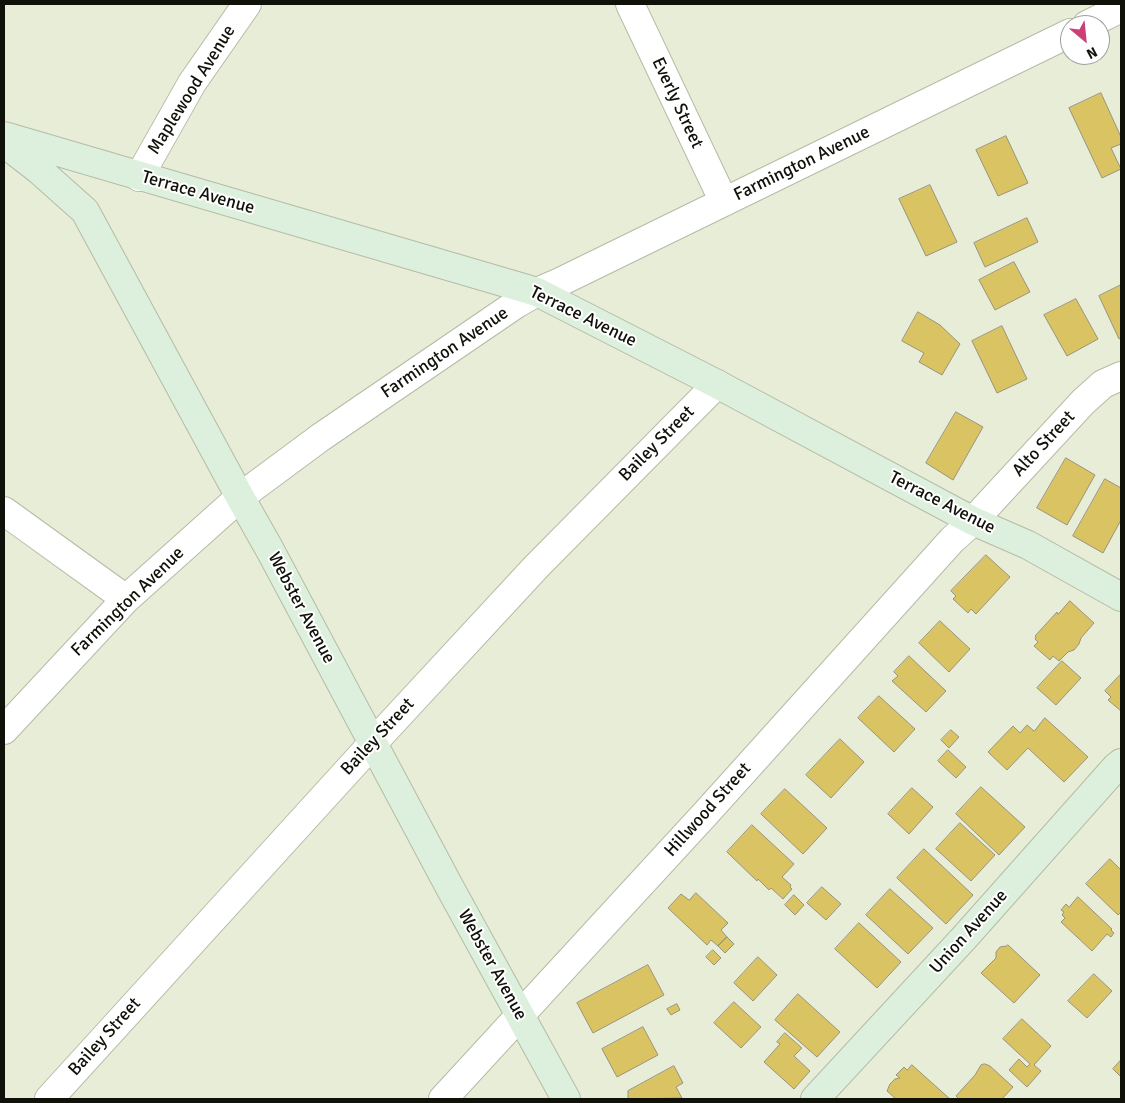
<!DOCTYPE html>
<style>
body{margin:0}
#map{position:relative;width:1125px;height:1103px;overflow:hidden;background:#e7edd7;font-family:Signika,sans-serif}
canvas{display:block}
.frame{position:absolute;inset:0;border:5px solid #10120a;pointer-events:none}
.north{position:absolute;left:1060px;top:15px;width:50px;height:50px;box-sizing:border-box;background:#fff;border:1px solid #9fa09d;border-radius:50%;rotate:152deg;font-size:14px;font-weight:700;line-height:20px;text-align:center;color:#10120a}
.north::after{content:'';display:block;margin:auto;width:18px;height:22px;background:#ca4076;clip-path:polygon(50% 0,100% 100%,50% 72%,0 100%)}
</style>
<div id="map">
<canvas width="1125" height="1103"></canvas>
<div class="frame"></div>
<div class="north">N</div>
</div>
<script>
const g = document.querySelector('canvas').getContext('2d');
g.lineJoin = 'round';
function fill(path, color) { g.fillStyle = color; g.fill(path, 'evenodd'); }
function stroke(path, color, width, dash) { g.strokeStyle = color; g.lineWidth = width; g.lineCap = dash ? 'butt' : 'round'; g.setLineDash(dash || []); g.stroke(path); }
function drawText(font, color, halo, rows, align = 'center') {
  g.font = font + ' Signika,sans-serif'; g.lineWidth = 4; g.setLineDash([]); g.textBaseline = 'middle'; g.strokeStyle = halo; g.fillStyle = color; for (const [text, x, y, turn = 0] of rows) {
    g.save(); g.translate(x, y); g.rotate((+turn || 0) * Math.PI / 180); g.textAlign = isNaN(turn) ? turn : align; if (halo) g.strokeText(text, 0, 0); g.fillText(text, 0, 0); g.restore();
  }
}
const building = new Path2D(`
 M1101,93L1121,137V144L1111,148L1121,169L1102,178L1069,108Z
 M1006,136L1028,183L998,196L976,150Z
 M930,185L957,242L926,256L899,199Z
 M1027,218L1038,242L985,267L974,243Z
 M1014,262L1030,292L995,310L979,280Z
 M1121,285V338L1119,339L1099,296Z
 M1076,299L1098,339L1067,356L1044,315Z
 M918,312L940,325L960,344L942,375L919,362L924,353L902,341Z
 M1002,326L1027,379L997,393L972,341Z
 M956,412L983,427L953,480L926,463Z
 M1066,458L1095,475L1067,525L1037,508Z
 M1105,479L1121,488V520L1103,553L1073,536Z
 M986,555L1010,577L976,614L971,609L968,613L953,599L956,596L951,591Z
 M1070,601L1094,623L1081,638L1079,644L1074,650L1068,652L1059,661L1053,656L1050,660L1034,646L1038,642L1035,639L1036,637L1035,636L1057,612L1058,614Z
 M940,621L970,649L949,672L919,643Z
 M909,656L946,691L926,712L892,681L898,676L894,672Z
 M1062,661L1081,678L1056,705L1037,688Z
 M1121,674V711L1108,700L1111,697L1105,691Z
 M879,696L915,729L894,752L858,718Z
 M1045,718L1088,757L1064,782L1028,748L1007,770L988,752L1013,726L1020,733L1027,725L1034,731Z
 M951,730L959,737L949,748L941,740Z
 M840,739L864,762L831,798L806,775Z
 M948,750L966,767L956,778L938,761Z
 M981,787L1025,827L999,855L956,814Z
 M912,788L933,807L909,834L888,814Z
 M785,789L827,828L803,854L761,814Z
 M960,823L995,855L971,881L936,849Z
 M752,825L794,864L782,877L791,885L790,887L792,889L783,899L771,888L769,890L758,879L757,881L727,852Z
 M924,849L973,895L946,924L897,878Z
 M1110,859L1121,870V912L1118,915L1086,884Z
 M822,887L841,904L826,920L807,903Z
 M890,889L933,928L908,954L866,915Z
 M696,893L728,923L721,930L727,937L718,946L711,940L707,945L668,908L681,894L689,900Z
 M794,895L804,905L795,915L785,905Z
 M1078,897L1112,929L1111,930L1114,933L1111,937L1107,934L1092,951L1061,922L1065,918L1062,915L1064,912L1061,910L1066,904L1069,907Z
 M859,923L901,962L877,988L835,949Z
 M727,937L734,944L725,953L718,946Z
 M1008,945L1040,975L1014,1003L981,973L996,958V952L1000,947L1006,946Z
 M713,950L721,958L714,965L706,957Z
 M758,957L777,975L753,1001L734,983Z
 M648,965L664,995L593,1033L577,1003Z
 M1094,974L1112,991L1087,1018L1068,1001Z
 M798,994L840,1032L817,1057L775,1020Z
 M734,1002L761,1027L741,1048L714,1023Z
 M677,1004L680,1010L671,1015L667,1009Z
 M1022,1019L1051,1046L1034,1065L1041,1071L1027,1087L1009,1070L1019,1059L1027,1067L1030,1064L1003,1039Z
 M643,1027L658,1055L617,1077L602,1049Z
 M785,1033L802,1048L794,1056L810,1071L794,1089L764,1062L780,1044L777,1042Z
 M1121,1060V1077L1113,1069Z
 M985,1064L990,1066L1013,1087L1002,1099H959L956,1096L975,1075L981,1065Z
 M912,1065L950,1099H896L887,1091L890,1084L895,1079L900,1078L896,1075L904,1067L907,1070Z
 M674,1066L683,1083L676,1087L682,1098L628,1099V1091Z`);
fill(building, '#dac363');
stroke(building, '#98937e', 1);
const street = new Path2D(`
 M630,4L724,202
 M1087,25L1121,8
 M139,177L192,83L247,4
 M4,511L126,599
 M4,730L126,599L240,497L321,437L516,304L537,292L560,282L1070,33
 M49,1099L373,743L536,567L717,384
 M443,1099L707,812L952,540L973,521L1083,402L1103,384L1121,376`);
const secondary = new Path2D(`
 M4,136L537,292L717,384L973,521L1028,545L1121,597
 M4,143L39,170L85,211L240,497L270,550L449,886L566,1099
 M815,1099L964,938L1116,767L1121,763`);
stroke(street, '#b5bba5', 30);
stroke(secondary, '#b5bba5', 30);
stroke(street, '#fff', 28);
stroke(secondary, '#ddf0dd', 28);
drawText('18px', '#10120a', '#fff', [
 ["Maplewood Avenue",192,90,-58],
 ["Everly Street",677,103,65],
 ["Farmington Avenue",802,164,-26],
 ["Terrace Avenue",198,193,16],
 ["Terrace Avenue",583,317,26],
 ["Farmington Avenue",445,353,-34],
 ["Bailey Street",657,444,-45],
 ["Alto Street",1044,444,-47],
 ["Terrace Avenue",942,503,27],
 ["Farmington Avenue",128,602,-44],
 ["Webster Avenue",301,608,62],
 ["Bailey Street",378,737,-47],
 ["Hillwood Street",708,810,-48],
 ["Union Avenue",969,932,-48],
 ["Webster Avenue",492,965,61],
 ["Bailey Street",105,1037,-48]
]);
</script>
